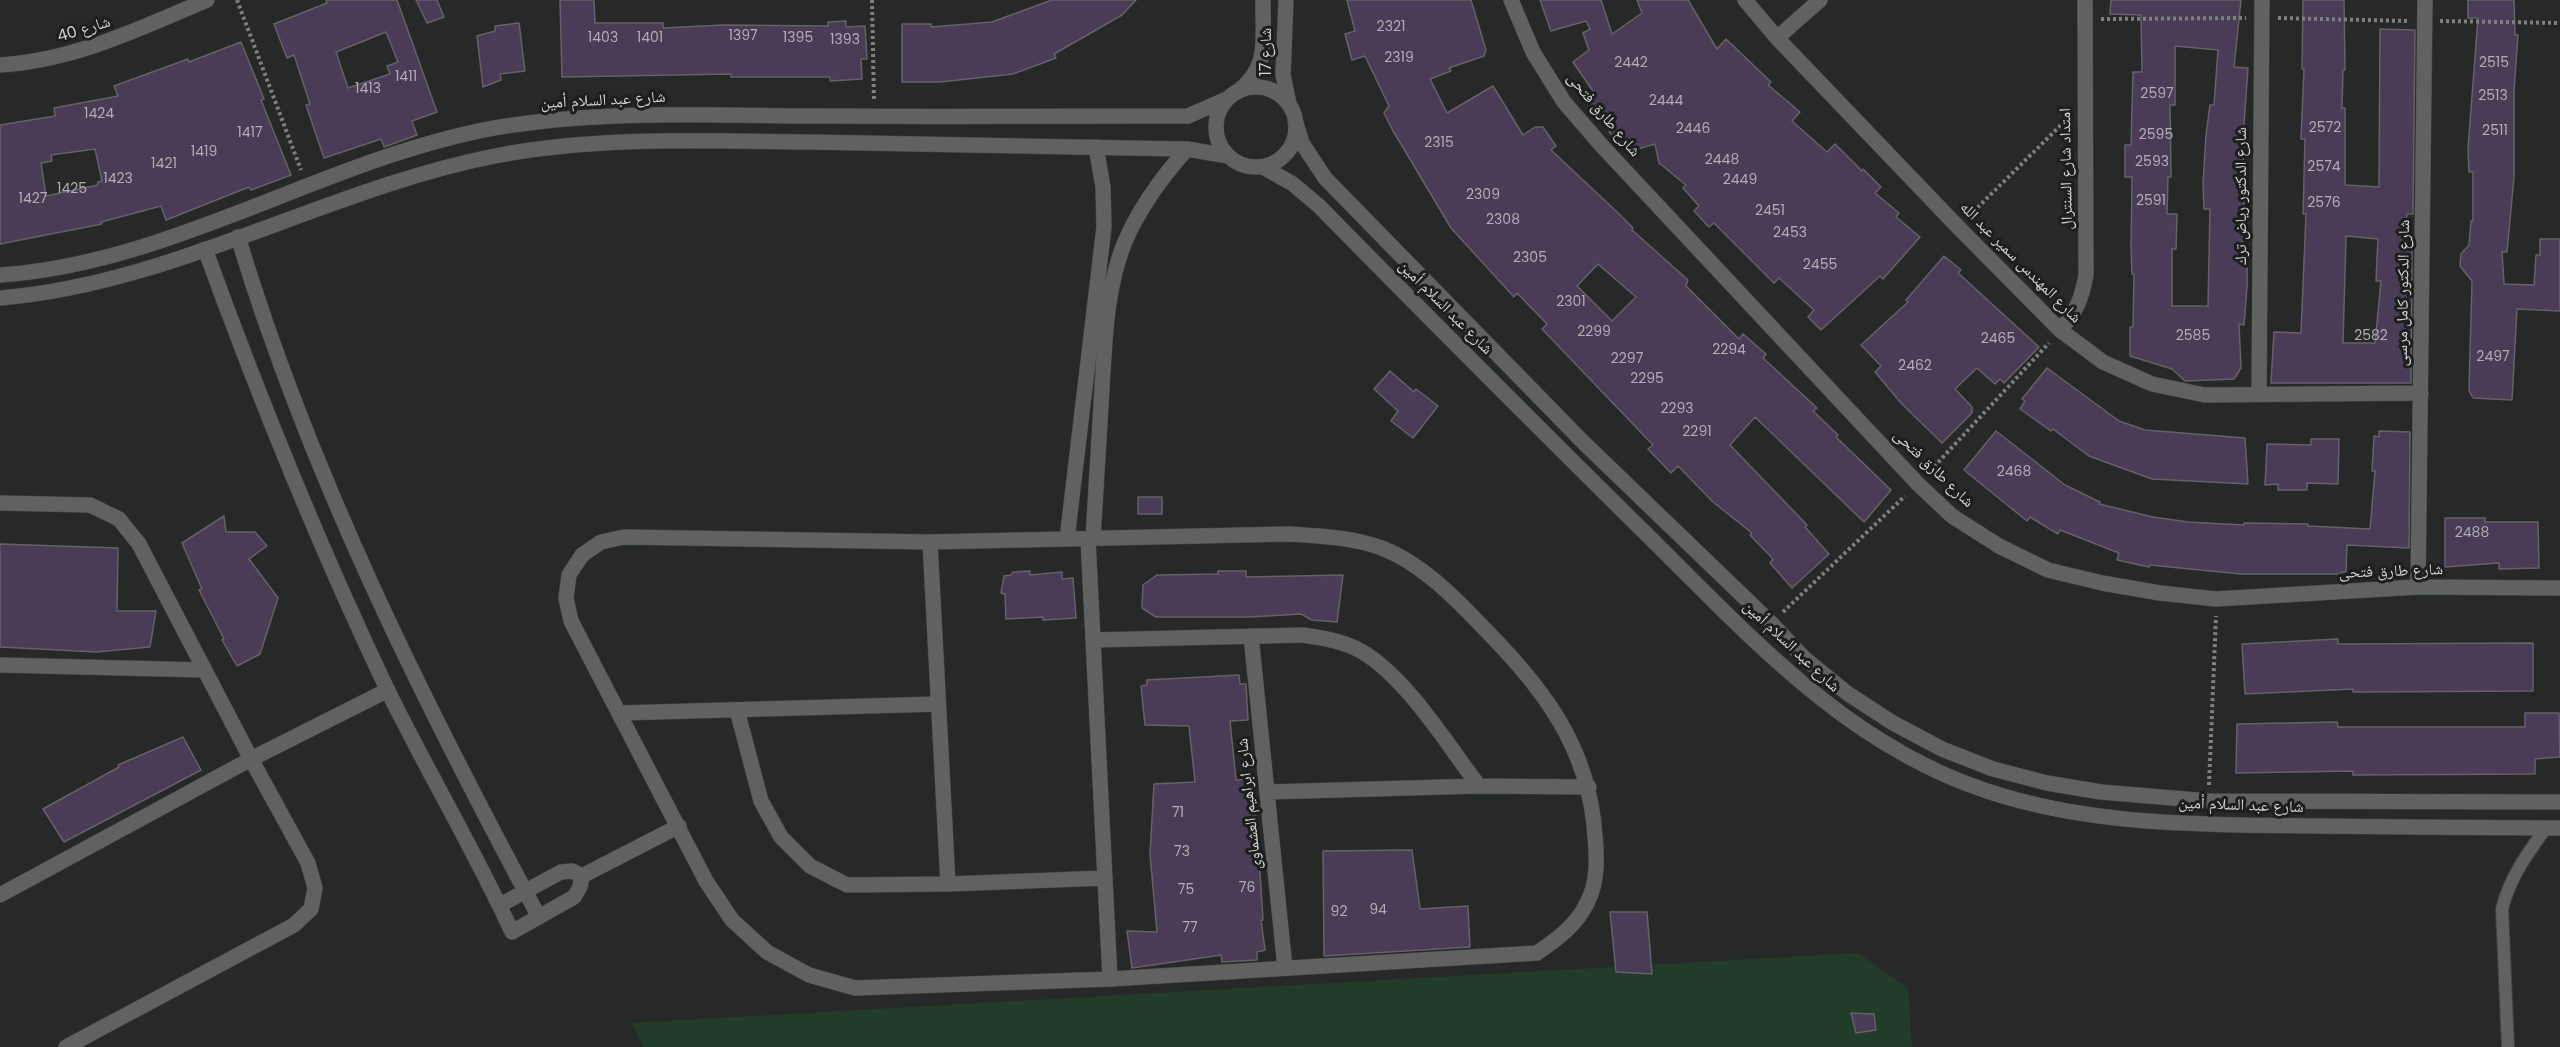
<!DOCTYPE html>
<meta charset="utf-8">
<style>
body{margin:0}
canvas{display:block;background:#262927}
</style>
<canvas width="2560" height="1047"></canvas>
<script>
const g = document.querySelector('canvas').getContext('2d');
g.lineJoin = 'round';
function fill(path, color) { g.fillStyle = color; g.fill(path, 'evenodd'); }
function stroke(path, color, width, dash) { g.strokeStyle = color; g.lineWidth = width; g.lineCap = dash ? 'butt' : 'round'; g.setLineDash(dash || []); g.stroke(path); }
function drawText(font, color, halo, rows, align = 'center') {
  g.font = font + ' Poppins,"Noto Naskh Arabic",sans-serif'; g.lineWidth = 6; g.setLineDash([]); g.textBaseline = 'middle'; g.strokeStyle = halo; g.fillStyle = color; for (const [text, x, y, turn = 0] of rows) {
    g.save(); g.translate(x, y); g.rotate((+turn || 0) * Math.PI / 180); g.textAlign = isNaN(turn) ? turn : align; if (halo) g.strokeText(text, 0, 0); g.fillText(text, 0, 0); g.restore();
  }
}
fill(new Path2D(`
 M1858,953L1908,988L1912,1047H644L631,1023Z`), '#213c29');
const building = new Path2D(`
 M326,0H397L437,112L412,121L417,135L384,147L381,139L324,158L306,105L310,104L294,55L287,58L274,24L327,3ZM386,32L398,62L387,66L390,74L348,88L336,52Z
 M416,0H437L444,17L427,23Z
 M560,0H594L595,23H663V28L723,25L828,26V22L846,21V27L865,26L867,59H861L862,79L830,81V77H731V74L562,77Z
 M1052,0H1136L1122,15L1054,54L1056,58L1013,74L940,82H902V24H931V27L992,22Z
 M1347,0H1471L1486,50L1484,56L1449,68L1451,71L1430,79L1447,113L1493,86L1523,135L1535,127H1543L1556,146L1551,150L1617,212L1633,228L1632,230L1688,280L1686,286L1739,339L1743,334L1766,354L1763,358L1817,408L1813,411L1838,435L1836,437L1891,490L1864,522L1755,417L1730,445L1807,525L1805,527L1829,554L1792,588L1770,563L1773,559L1750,535L1752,533L1713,502L1678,466L1671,473L1648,449L1653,445L1542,329L1547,324L1517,293L1514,297L1451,228L1392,129L1384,113L1389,106L1365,56L1352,60L1345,34L1355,31ZM1598,264L1636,297L1612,321L1577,286Z
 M1540,0H1601L1612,34L1642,13L1637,0H1688L1717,49L1726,39L1771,82L1768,85L1800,112L1792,121L1827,152L1835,144L1862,171L1863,169L1881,187L1875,193L1899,213L1896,217L1920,237L1883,279L1880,276L1821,330L1808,317L1814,310L1779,278L1774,283L1714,223L1709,227L1694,211L1699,206L1683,188L1686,185L1659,163L1655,144L1628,152L1609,132L1611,130L1586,96L1593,91L1573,62L1589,50L1583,33L1590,29L1586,21L1551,31Z
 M2111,0H2241L2234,67L2248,68L2243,137L2244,209L2242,250L2247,251V286L2244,325L2239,324L2241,368L2234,379L2185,381L2172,369L2130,356V327H2133L2134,274H2132L2131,248L2132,177H2125V145H2131L2133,72H2142L2141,15L2110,14ZM2175,46L2218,50L2214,105H2210L2206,135L2203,184L2204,209H2210L2208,306H2172V249H2176L2177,214H2167L2168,177H2171L2170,105H2175Z
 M2303,0H2344L2345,70H2343L2342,108H2345V185L2379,187L2380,29L2415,30L2413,214H2407L2405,250H2412L2411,383H2271L2274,332L2301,333L2306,214H2303L2305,139H2301L2304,69H2302ZM2346,236L2378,239L2376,281H2381L2375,343H2343Z
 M2468,0H2514L2515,35H2518L2514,91V177L2507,252H2502L2504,284L2534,285L2536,255H2540V239H2560V311L2517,309L2512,400L2473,398L2469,391L2472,281L2460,266L2461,254L2469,245L2471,221H2473V172H2469L2468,149L2478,18H2468Z
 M519,23L525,71L500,74L501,80L483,87L477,36L495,31V26Z
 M241,42L264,99L261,100L291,175L251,190L249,187L166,220L161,206L101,222L102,224L0,244V125L55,116L54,108L118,96L114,86L188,59L189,62ZM95,149L102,181L98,182V185L46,196L41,163L52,161L51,155Z
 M1944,256L1961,270L1958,273L2039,347L2004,383L2000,379L1995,384L1977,368L1955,389L1972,407V413L1942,443L1901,403L1875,372L1881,366L1861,345L1908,302L1906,300Z
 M2047,368L2119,421L2145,430L2245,438L2248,484L2152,479L2089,456L2053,429L2051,431L2020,409L2025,401L2022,399Z
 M1390,371L1414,392L1416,389L1438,406L1413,438L1391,421L1398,411L1374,389Z
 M1996,431L2065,485L2100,502L2099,504L2153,517L2188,522L2244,525V523L2308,524V526L2370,529L2375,471H2372L2374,436L2379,437V431L2410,432L2409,548L2347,545L2346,572H2341V574H2241L2150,565L2149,567L2117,560L2119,553L2060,530L2058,534L2030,517L2027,521L1964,470Z
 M2311,439H2339L2338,484L2307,483V490H2278V484L2265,485L2267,444L2311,445Z
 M1138,497H1162V514H1138Z
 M224,516L226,532H255L267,546L249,559L278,598L260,654L237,666L222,640L224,639L199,590L202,589L182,543Z
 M2445,518H2485V522H2538L2539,568L2499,569V563L2445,567Z
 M0,544L118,548L117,611H156L150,647L96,652L0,647Z
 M1030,571V575L1062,572V579L1073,578L1076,618L1043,620V617L1006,619L1005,594L1001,593L1004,576L1011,575L1013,572Z
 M1218,571H1246V577L1343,575L1337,622L1312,620L1301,614L1250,617H1156L1142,608L1143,585L1157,575L1218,574Z
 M2338,639V644L2533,643V691L2353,692V689L2245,694L2242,644Z
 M1239,675L1240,684H1246L1248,720L1230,721L1236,780L1254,779L1257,858H1259L1263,920H1261L1265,950L1257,952V960L1222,962L1221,955L1132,968L1127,931L1157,932L1150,854L1154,784L1195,782L1189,726L1145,725L1141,686L1147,685V680Z
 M2525,713H2559L2560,757L2535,759V774L2353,775V771L2236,773L2237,724L2337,722L2338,727H2525Z
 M183,737L201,770L64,842L43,809L119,767L118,765Z
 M1412,850L1420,909L1468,906L1470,947L1324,956L1323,851Z
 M1610,912H1647L1652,974L1616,972Z
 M1851,1013L1874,1014L1876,1030L1856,1033Z`);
fill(building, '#4a3b56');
stroke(building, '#646266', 1.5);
const service = new Path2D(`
 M2508,1047L2502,909C2510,877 2527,854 2546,828`);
const minor = new Path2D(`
 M1286,0L1283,75L1289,104
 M1511,0L1533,52L1564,102L1602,146L1918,484L1952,516L1999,546L2048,570L2102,583L2160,593L2216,599L2418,587L2560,588
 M1745,0L1777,38L1958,227L2060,330L2103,362L2152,384L2205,395L2421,393
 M1777,38L1820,0
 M0,65C75,60 139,29 207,0
 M1237,92C1271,67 1262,38 1263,0
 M238,237C310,475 422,699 539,917
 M205,249C259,398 319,546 387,689C427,771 474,849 512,932L574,897L580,887L582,876
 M2060,330C2076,313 2082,298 2086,275L2085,0
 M2259,393L2262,0
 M0,503L90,505L119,519L139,544L251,759L308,863L315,888L311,909L294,925L66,1047
 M1288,534C1320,536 1351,537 1382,548C1420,563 1451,594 1478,622C1541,686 1589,744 1595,836C1597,859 1598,882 1587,903C1576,926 1557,939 1537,953L1110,979L855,988L809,975L767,952L732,920L706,881L571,621L566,598L569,575L582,555L601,542L624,537L930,542Z
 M1067,539L1104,227L1103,187L1096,147
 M1088,539L1110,979
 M1093,539C1096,489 1099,439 1102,388C1105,340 1106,290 1124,244C1139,208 1161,178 1187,149
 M930,542L948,884
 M2418,587L2425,0
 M1251,636L1285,968
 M1093,640L1303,635C1323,638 1343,641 1361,651C1407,678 1446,743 1479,786
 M0,665L204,670
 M737,710L761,801L781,837L810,866L847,885L948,884L1105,878
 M620,713L938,704
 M1267,792L1479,786L1589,787
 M582,876L679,826
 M0,895L251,759L388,690
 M500,905L561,872L572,871L582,876`);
const tertiary = new Path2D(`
 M1216 127a40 40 0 1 1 80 0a40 40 0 1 1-80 0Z
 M1295,120L1302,143L1325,178L1584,443L1771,623L1804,658L1847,693L1893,723L1942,749L1993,769L2047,783L2101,792L2209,801L2560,802
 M1263,167L1293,184L1319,206C1423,312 1527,416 1632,520C1739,624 1840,743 1987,791C2091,826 2207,825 2316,826C2397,827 2479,828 2560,828
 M0,275C174,263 325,159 494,128C598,110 706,115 810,116C936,117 1062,116 1188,116L1227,99
 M0,298C173,284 326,189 495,156C595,136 708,141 810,142C935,144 1061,147 1187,149L1228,156`);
stroke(service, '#424443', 14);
stroke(minor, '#424443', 16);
stroke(tertiary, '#424443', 16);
stroke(new Path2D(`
 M237,0L301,170
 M872,0L874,101
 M2278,18L2408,21
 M2101,19L2246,18
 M2440,21L2560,23
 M1969,216L2068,118
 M1930,471L2049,343
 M1783,612L1905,496
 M2209,785L2216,616`), '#7e807f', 4, [3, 3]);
stroke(service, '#5f625f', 12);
stroke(minor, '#5f625f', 15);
stroke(tertiary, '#5f625f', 15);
drawText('14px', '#b0aeb4', null, [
 ["2321",1391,27],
 ["1397",743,36],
 ["1403",603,38],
 ["1401",650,38],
 ["1395",798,38],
 ["1393",845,40],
 ["2319",1399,58],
 ["2442",1631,63],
 ["2515",2494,63],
 ["1411",406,77],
 ["1413",368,89],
 ["2597",2157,94],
 ["2513",2493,96],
 ["2444",1666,101],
 ["1424",99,114],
 ["2572",2325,128],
 ["2446",1693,129],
 ["2511",2495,131],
 ["1417",250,133],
 ["2595",2156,135],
 ["2315",1439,143],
 ["1419",204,152],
 ["2448",1722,160],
 ["2593",2152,162],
 ["1421",164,164],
 ["2574",2324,167],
 ["1423",118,179],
 ["2449",1740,180],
 ["1425",72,189],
 ["2309",1483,195],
 ["1427",33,199],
 ["2591",2151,201],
 ["2576",2324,203],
 ["2451",1770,211],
 ["2308",1503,220],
 ["2453",1790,233],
 ["2305",1530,258],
 ["2455",1820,265],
 ["2301",1571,302],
 ["2299",1594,332],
 ["2585",2193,336],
 ["2582",2371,336],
 ["2465",1998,339],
 ["2294",1729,350],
 ["2497",2493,357],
 ["2297",1627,359],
 ["2462",1915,366],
 ["2295",1647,379],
 ["2293",1677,409],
 ["2291",1697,432],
 ["2468",2014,472],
 ["2488",2472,533],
 ["71",1178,813],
 ["73",1182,852],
 ["76",1247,888],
 ["75",1186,890],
 ["94",1378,910],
 ["92",1339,912],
 ["77",1190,928]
]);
drawText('16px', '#d2d4d3', '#1c1f1d', [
 ["شارع 40",84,30,-17],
 ["شارع 17",1267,52,-90],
 ["شارع عبد السلام أمين",603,101,-3],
 ["شارع طارق فتحى",1603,115,50],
 ["امتداد شارع السنترال",2067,169,-91],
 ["شارع الدكتور رياض ترك",2242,196,-90],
 ["شارع المهندس سمير عبد الله",2020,263,45],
 ["شارع الدكتور كامل مرسى",2404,293,-89],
 ["شارع عبد السلام أمين",1445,308,45],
 ["شارع طارق فتحى",1933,469,44],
 ["شارع طارق فتحى",2391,572,-2],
 ["شارع عبد السلام أمين",1791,647,43],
 ["شارع ابراهيم العشماوى",1250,804,-96],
 ["شارع عبد السلام أمين",2241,806,2]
]);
</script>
